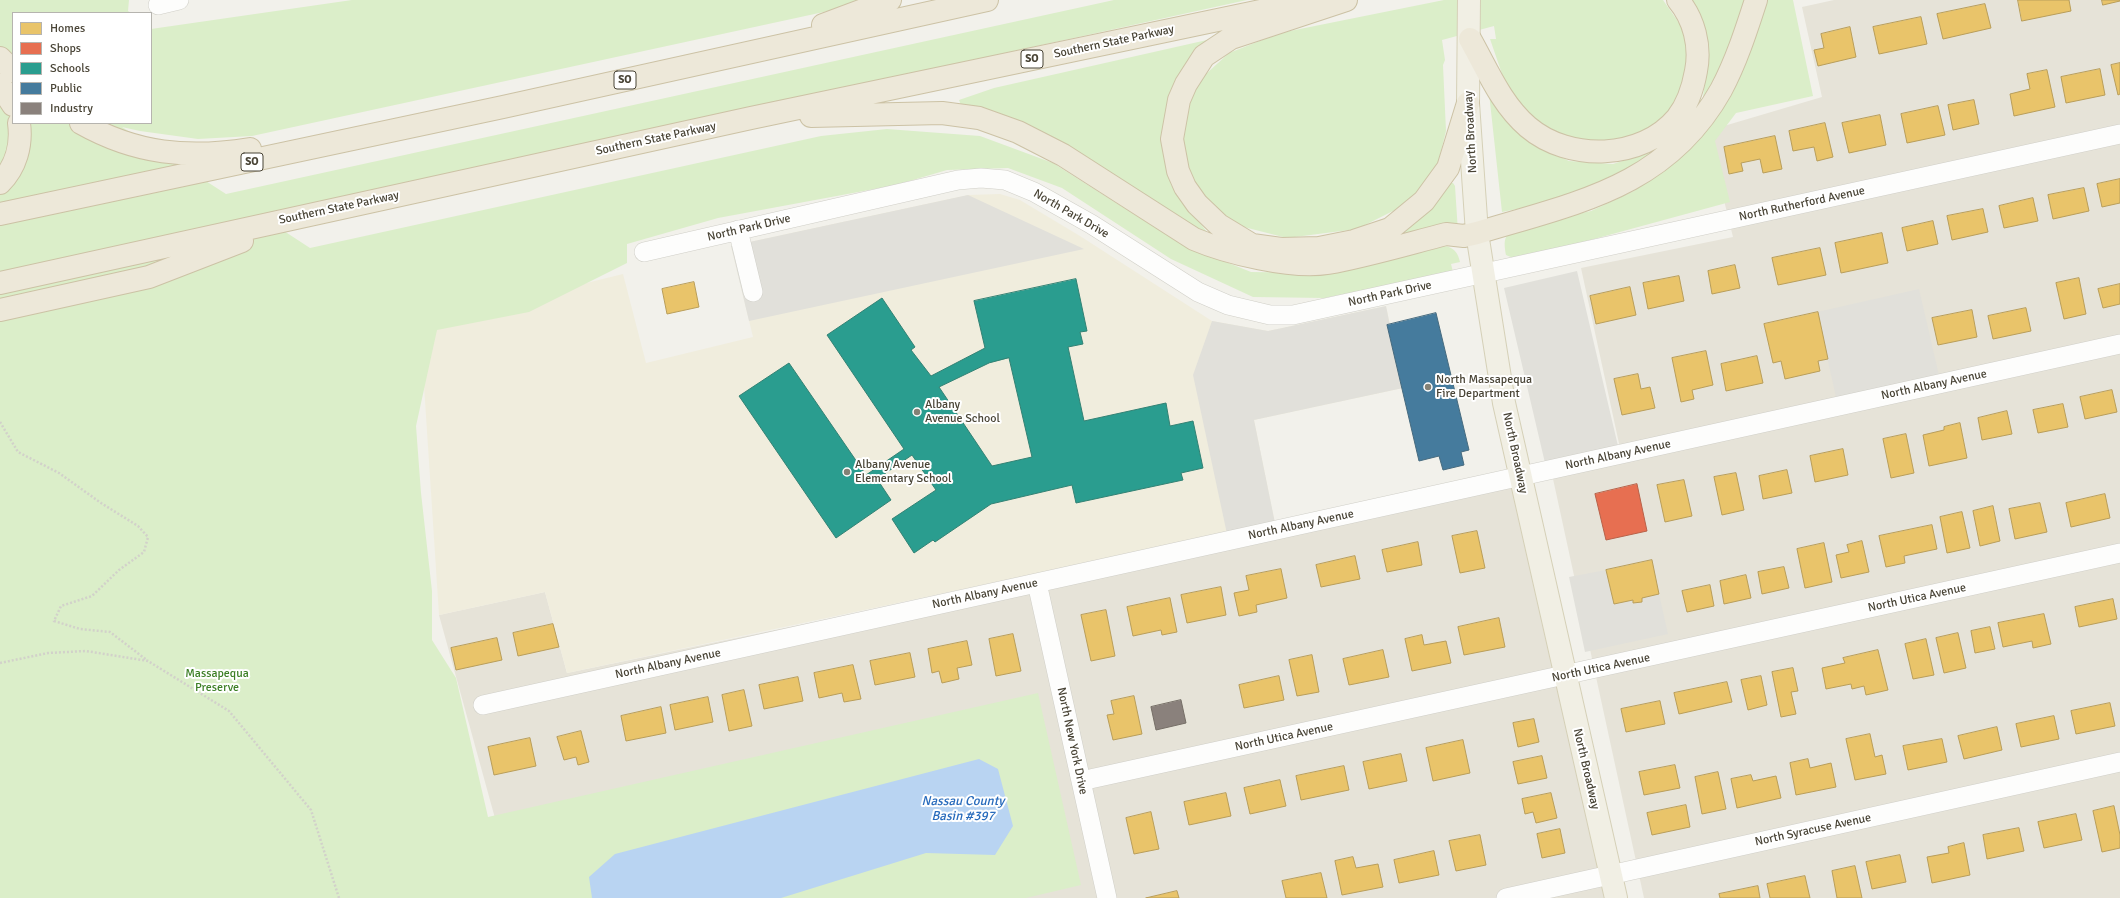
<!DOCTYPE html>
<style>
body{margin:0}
#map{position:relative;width:2120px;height:898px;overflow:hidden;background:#f2f1eb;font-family:Signika,sans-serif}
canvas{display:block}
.legend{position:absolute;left:12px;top:12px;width:140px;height:112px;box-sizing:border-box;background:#fff;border:1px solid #b6b4af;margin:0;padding:5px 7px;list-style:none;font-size:12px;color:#494436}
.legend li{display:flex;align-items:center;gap:8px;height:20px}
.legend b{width:20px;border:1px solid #b6b4af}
</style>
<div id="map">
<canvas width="2120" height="898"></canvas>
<ul class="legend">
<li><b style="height:11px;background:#e9c46a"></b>Homes</li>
<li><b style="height:11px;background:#e76f51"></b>Shops</li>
<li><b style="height:11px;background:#2a9d8f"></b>Schools</li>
<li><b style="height:11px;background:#457b9d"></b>Public</li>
<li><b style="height:11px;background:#8a817c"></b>Industry</li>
</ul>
</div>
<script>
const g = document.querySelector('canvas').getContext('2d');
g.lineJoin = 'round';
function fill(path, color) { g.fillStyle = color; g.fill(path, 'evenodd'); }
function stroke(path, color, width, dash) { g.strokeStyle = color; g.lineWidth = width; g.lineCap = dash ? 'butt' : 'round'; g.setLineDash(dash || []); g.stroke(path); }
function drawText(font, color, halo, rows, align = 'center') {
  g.font = font + ' Signika,sans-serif'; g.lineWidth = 4; g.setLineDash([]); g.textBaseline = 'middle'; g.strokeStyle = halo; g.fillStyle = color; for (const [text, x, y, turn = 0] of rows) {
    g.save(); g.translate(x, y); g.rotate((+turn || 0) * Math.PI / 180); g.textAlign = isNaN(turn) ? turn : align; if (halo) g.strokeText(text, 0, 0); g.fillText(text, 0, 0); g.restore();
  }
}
fill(new Path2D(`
 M1834,0H2120V898H1644L1550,465L1620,448L1581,268L1733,237L1707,131L1822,97L1802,7Z
 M1520,476L1616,898H517L439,615L545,592L567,673Z`), '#e6e3d8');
fill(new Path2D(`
 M1000,194L1020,200L1080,236L1212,321L1268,331L1386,306L1403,388L1254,420L1275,523L567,673L545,592L439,615L420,324L623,274L646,363L753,337L731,246L968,195Z`), '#f0eddd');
fill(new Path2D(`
 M0,0H129L128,11L131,13H13V123H151V29L352,0H879L252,136L198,139L140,131L122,127L226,194L1114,0H1247L261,216L310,248L821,136L887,129L980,136L1053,163L1181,244L1251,272L1322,273L1444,246C1454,247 1458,253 1460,262L1451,264L1453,272L1325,298L1253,297L1171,259L1062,188L1008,168L947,170L896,185L718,218L627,244V263L529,312L437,330L416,426L421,493L432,591V640L456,678L488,817L1038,693L1081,885L1026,898H0Z
 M1444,0H1663L1686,33L1689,74L1674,111L1639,139L1590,147L1534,127L1511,100L1490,39H1496L1494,26L1442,40L1445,60L1443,65L1446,131L1437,167L1411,202L1357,229L1287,238L1228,223L1190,185L1180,135L1195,84L1229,53L1280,33Z
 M1688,0H1746L1709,99L1656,158L1586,195L1502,212L1489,93L1504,119L1534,145L1569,161L1613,164L1654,151L1677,133L1703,97L1708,57Z
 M1764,0H1793L1813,96L1736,113L1715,141L1730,202L1561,248L1513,258L1506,255C1504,243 1503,236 1514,228L1591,211L1634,191L1672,162Z
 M1207,40L1208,47L1163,136L1171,185L1207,232L1245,250L1207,240L962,108L959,100L994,88Z
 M1449,183H1453L1455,186L1458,232L1364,247Z`), '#dbeec9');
fill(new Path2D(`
 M968,195L1084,249L749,321L731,246Z
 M1577,271L1618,446L1545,463L1504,288Z
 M1919,289L1941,384L1838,406L1817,312Z
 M1386,306L1403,388L1254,420L1275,523L1227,534L1193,375L1212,321L1268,331Z
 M1606,570L1614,604L1633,600L1634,603L1642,602V598L1659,594L1668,634L1585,652L1569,577Z`), '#e1e0da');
fill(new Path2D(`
 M979,759L998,769L1013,826L995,855L926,853L781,898H592L589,877L615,854Z`), '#b9d4f2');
const homes = new Path2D(`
 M2018,0H2069L2071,11L2022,21Z
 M2102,0H2120V1L2103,5Z
 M1985,4L1991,28L1943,39L1937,14Z
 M1921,17L1927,44L1879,54L1873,27Z
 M1850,27L1856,57L1818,66L1814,50L1824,48L1821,34Z
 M2120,63V94L2118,95L2111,65Z
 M2100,69L2105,95L2066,103L2061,77Z
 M2047,70L2055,107L2014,116L2010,94L2030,89L2027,74Z
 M1974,100L1979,124L1953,130L1948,105Z
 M1938,106L1945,135L1907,143L1901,114Z
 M1880,115L1886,145L1849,153L1842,123Z
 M1825,123L1833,157L1817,161L1814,147L1793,151L1789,131Z
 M1775,136L1782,169L1763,173L1760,159L1741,163L1743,171L1729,174L1724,147Z
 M2120,179V203L2102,207L2097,184Z
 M2084,188L2089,211L2053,219L2048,195Z
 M2033,198L2038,221L2004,228L1999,206Z
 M1983,209L1988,232L1952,240L1947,216Z
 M1933,221L1938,244L1907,251L1902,228Z
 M1882,233L1888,263L1841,273L1835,243Z
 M1820,248L1826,275L1778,285L1772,258Z
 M1735,265L1740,288L1712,294L1708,271Z
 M1679,276L1684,301L1648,309L1643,283Z
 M2079,278L2086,314L2064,319L2056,283Z
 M694,282L699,307L667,314L662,289Z
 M2120,284V304L2103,308L2098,289Z
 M1630,287L1636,315L1596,324L1590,296Z
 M2026,308L2031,331L1993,339L1988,316Z
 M1972,310L1977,337L1938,345L1932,318Z
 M1818,312L1828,359L1818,361L1820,371L1785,379L1781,361L1773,363L1764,324Z
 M1706,351L1713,385L1692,390L1694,399L1681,402L1672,358Z
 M1757,356L1763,383L1726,391L1721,364Z
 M1638,374L1641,389L1650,387L1655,408L1622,415L1614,379Z
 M2112,390L2117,412L2085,419L2080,397Z
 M2063,404L2068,427L2038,433L2033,410Z
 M2007,411L2012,434L1982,440L1978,418Z
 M1960,423L1967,458L1929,466L1923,435L1944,430V427Z
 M1906,434L1914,473L1891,478L1883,439Z
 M1843,449L1848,475L1815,482L1810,456Z
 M1787,470L1792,493L1763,499L1759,476Z
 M1736,473L1744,510L1722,515L1714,477Z
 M1684,480L1692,516L1665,522L1657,485Z
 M2105,494L2110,518L2071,527L2066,503Z
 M2040,503L2047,532L2015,539L2009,509Z
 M1993,506L2000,541L1980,546L1973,511Z
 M1962,512L1970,548L1947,553L1940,517Z
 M1932,525L1937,549L1904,556L1905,563L1886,567L1879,536Z
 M1477,531L1485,568L1460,573L1452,536Z
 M1862,541L1869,572L1841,578L1836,555L1849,552L1847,545Z
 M1418,542L1422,565L1387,572L1382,550Z
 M1824,543L1832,582L1805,588L1797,549Z
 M1355,556L1360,579L1321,587L1316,565Z
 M1652,560L1659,594L1642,598V602L1633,603V600L1614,604L1606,570Z
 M1784,567L1789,588L1762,594L1758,572Z
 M1281,569L1287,598L1256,605L1257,612L1239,616L1234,593L1249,590L1246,576Z
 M1746,575L1751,598L1724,604L1720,581Z
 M1710,585L1714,606L1687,612L1682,591Z
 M1221,587L1226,615L1187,623L1181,595Z
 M1170,598L1177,632L1162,635L1161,630L1133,636L1127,607Z
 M2113,599L2117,619L2079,627L2075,607Z
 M1106,610L1115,656L1091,661L1081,615Z
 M2044,614L2051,644L2033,648L2032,641L2003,647L1998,623Z
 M1499,618L1505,647L1464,655L1458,627Z
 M553,624L559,647L518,656L513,633Z
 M1990,627L1995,649L1975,653L1971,631Z
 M1958,633L1966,668L1944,673L1936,638Z
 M1013,634L1021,671L996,676L989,639Z
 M1422,635L1424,645L1446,641L1451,663L1412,671L1405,639Z
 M497,638L502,660L456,670L451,648Z
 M1926,639L1934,675L1913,679L1905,644Z
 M967,641L972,665L957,668L959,679L942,683L939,671L932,673L928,649Z
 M1383,650L1389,677L1349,685L1343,659Z
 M1878,650L1888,690L1866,695L1864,686L1852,689L1851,684L1826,689L1822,668L1845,663L1843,658Z
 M910,653L915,677L875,685L870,661Z
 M1312,655L1319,692L1297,696L1289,660Z
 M853,665L861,699L844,702L842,693L819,698L814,673Z
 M1793,668L1798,691L1791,692L1796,714L1781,717L1772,672Z
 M1279,676L1284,700L1244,708L1239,685Z
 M1761,676L1767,705L1748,710L1741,680Z
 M798,677L803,701L764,709L759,685Z
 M1727,682L1732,702L1679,714L1674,693Z
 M744,690L752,726L729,731L722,695Z
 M1134,696L1142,734L1113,740L1107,715L1114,714L1111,701Z
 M708,697L713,722L675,730L670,705Z
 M1660,701L1665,724L1626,732L1621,709Z
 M2110,703L2115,726L2076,734L2071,711Z
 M661,707L666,733L626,741L621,716Z
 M2054,716L2059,739L2021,747L2016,724Z
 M1534,719L1539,742L1518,747L1513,723Z
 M1997,727L2002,750L1964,759L1958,736Z
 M581,731L589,762L578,765L576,757L564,760L557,737Z
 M1870,734L1875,757L1882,755L1886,774L1855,780L1846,739Z
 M530,738L536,766L494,775L488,747Z
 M1942,739L1947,762L1908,770L1903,746Z
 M1463,740L1470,773L1433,781L1426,748Z
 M1401,754L1407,781L1369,789L1363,762Z
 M1542,756L1547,778L1518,784L1513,762Z
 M1808,759L1810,768L1831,763L1836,787L1796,795L1790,763Z
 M1675,765L1680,788L1644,795L1639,772Z
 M1344,766L1349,790L1301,800L1296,776Z
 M1718,772L1726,809L1702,814L1695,777Z
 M1751,775L1753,781L1776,776L1781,798L1737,808L1731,779Z
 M1280,780L1286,806L1250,814L1244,788Z
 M1226,793L1231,816L1189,825L1184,802Z
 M1551,793L1557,818L1536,823L1533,812L1525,814L1522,799Z
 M1686,805L1690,827L1652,835L1647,813Z
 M2114,806L2120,835V848L2102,852L2093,811Z
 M1151,812L1159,849L1134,854L1126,818Z
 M2076,814L2082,840L2044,848L2038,822Z
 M2019,828L2024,851L1987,859L1983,835Z
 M1560,829L1565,853L1542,858L1537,834Z
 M1480,835L1486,865L1456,871L1449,841Z
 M1964,843L1970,875L1932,883L1927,857L1949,853L1948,847Z
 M1434,851L1439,875L1399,883L1394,860Z
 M1900,855L1906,882L1872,889L1866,862Z
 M1353,857L1356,868L1378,864L1383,887L1342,895L1335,861Z
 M1855,866L1862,898H1837L1832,871Z
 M1321,873L1327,898H1286L1282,881Z
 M1805,876L1810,898H1770L1767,884Z
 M1758,886L1760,898H1720L1719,894Z
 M1177,891L1179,898H1146Z`);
fill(homes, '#e9c46a');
stroke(homes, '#b99e5a', 1);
const shops = new Path2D(`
 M1637,484L1647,531L1606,540L1595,494Z`);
fill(shops, '#e76f51');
stroke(shops, '#b86249', 1);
const schools = new Path2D(`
 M1076,279L1087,331L1080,332L1083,344L1068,347L1084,421L1166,403L1170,426L1193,421L1203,468L1181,473L1183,480L1076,503L1072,485L991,504L935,542L933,540L914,553L892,519L936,490L912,455L877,479L891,500L836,538L739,396L789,363L866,475L904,449L827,335L882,298L915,347L911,350L931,376L985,348L974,301ZM1009,358L1032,457L992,466L939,387L989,363Z`);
fill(schools, '#2a9d8f');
stroke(schools, '#338274', 1);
const public = new Path2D(`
 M1436,313L1469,450L1461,452L1464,465L1443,470L1439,456L1419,461L1387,325Z`);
fill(public, '#457b9d');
stroke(public, '#466a7e', 1);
const industry = new Path2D(`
 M1181,700L1186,723L1156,730L1151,707Z`);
fill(industry, '#8a817c');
stroke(industry, '#766f67', 1);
const minor = new Path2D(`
 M158,5L179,0
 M738,230L753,292
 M644,252L958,180L981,178L1005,180L1034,192L1091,224L1198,292L1228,305L1270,315H1293L2120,134
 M1037,583L1107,898
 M483,705L2120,344
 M1081,781L2120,553
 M1506,898L2120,762`);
const major = new Path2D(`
 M1469,0L1468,103L1477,233L1504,403L1616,898`);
const highway = new Path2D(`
 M1346,0L1231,38L1204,56L1186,84L1179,100L1172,139L1178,171L1185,187L1197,204L1219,225L1252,245L1281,249L1319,248L1354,241L1390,229L1424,201L1448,168L1468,103
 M823,25L890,0
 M1470,39C1487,69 1501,104 1528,127C1569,162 1642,160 1677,118C1688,104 1693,88 1696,71C1701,46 1694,19 1678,0
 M0,58L13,71
 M0,85L13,105
 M811,116L942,113L979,118L1018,132L1063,155L1194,239C1227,253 1292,269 1328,263C1367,256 1407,244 1446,234L1464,236L1477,233C1575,203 1666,188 1721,90C1736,62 1746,31 1756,0
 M81,123C136,154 188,159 250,149
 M0,183C16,167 22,145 19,123
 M0,214L503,107L987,0
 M0,283L751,118L1313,0
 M0,310L149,277L242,241`);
stroke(minor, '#d0cfc8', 20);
stroke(major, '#d5d0b7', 24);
stroke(highway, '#ccc2a5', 24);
stroke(new Path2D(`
 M0,422L18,452L59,473L101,503L138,526L148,537L144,552L119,570L92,596L61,606L54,621L80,629L110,632L148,661
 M0,663L48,653L86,651L148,661L229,711L311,810L339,898`), '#d2d1ca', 2.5, [2, 2]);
stroke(minor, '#fdfdfc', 19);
stroke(major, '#f1efe4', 22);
stroke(highway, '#ede8d9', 22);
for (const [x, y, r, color] of [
 [1428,387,4,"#848175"],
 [917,412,4,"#848175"],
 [847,472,4,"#848175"]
]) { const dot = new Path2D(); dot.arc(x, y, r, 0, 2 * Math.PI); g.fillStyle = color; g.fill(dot); stroke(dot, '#fff', 1.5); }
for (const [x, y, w] of [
 [1032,59,22],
 [625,80,22],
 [252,162,22]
]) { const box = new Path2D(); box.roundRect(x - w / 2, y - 9, w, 18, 3); g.fillStyle = '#fff'; g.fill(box); stroke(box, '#494436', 1); }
drawText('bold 11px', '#494436', null, [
 ["SO",1032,59],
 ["SO",625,80],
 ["SO",252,162]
]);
drawText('12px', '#494436', '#fff', [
 ["Southern State Parkway",1114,42,-12],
 ["North Broadway",1471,132,-93],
 ["Southern State Parkway",656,139,-12],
 ["North Rutherford Avenue",1802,204,-12],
 ["Southern State Parkway",339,208,-12],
 ["North Park Drive",1071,214,30],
 ["North Park Drive",749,228,-13],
 ["North Park Drive",1390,294,-12],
 ["North Albany Avenue",1934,385,-12],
 ["North Broadway",1515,453,78],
 ["North Albany Avenue",1618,455,-12],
 ["North Albany Avenue",1301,525,-12],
 ["North Albany Avenue",985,594,-12],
 ["North Utica Avenue",1917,598,-12],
 ["North Albany Avenue",668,664,-12],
 ["North Utica Avenue",1601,668,-12],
 ["North Utica Avenue",1284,737,-12],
 ["North New York Drive",1072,741,78],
 ["North Broadway",1586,769,77],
 ["North Syracuse Avenue",1813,830,-12]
]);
drawText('12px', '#494436', '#fff', [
 ["North Massapequa",1436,380],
 ["Fire Department",1436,394],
 ["Albany",925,405],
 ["Avenue School",925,419],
 ["Albany Avenue",855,465],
 ["Elementary School",855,479]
], 'left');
drawText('12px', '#3c7f25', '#fff', [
 ["Massapequa",217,674],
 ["Preserve",217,688]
]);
drawText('italic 13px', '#286bbc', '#fff', [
 ["Nassau County",963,802],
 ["Basin #397",963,817]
]);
</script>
